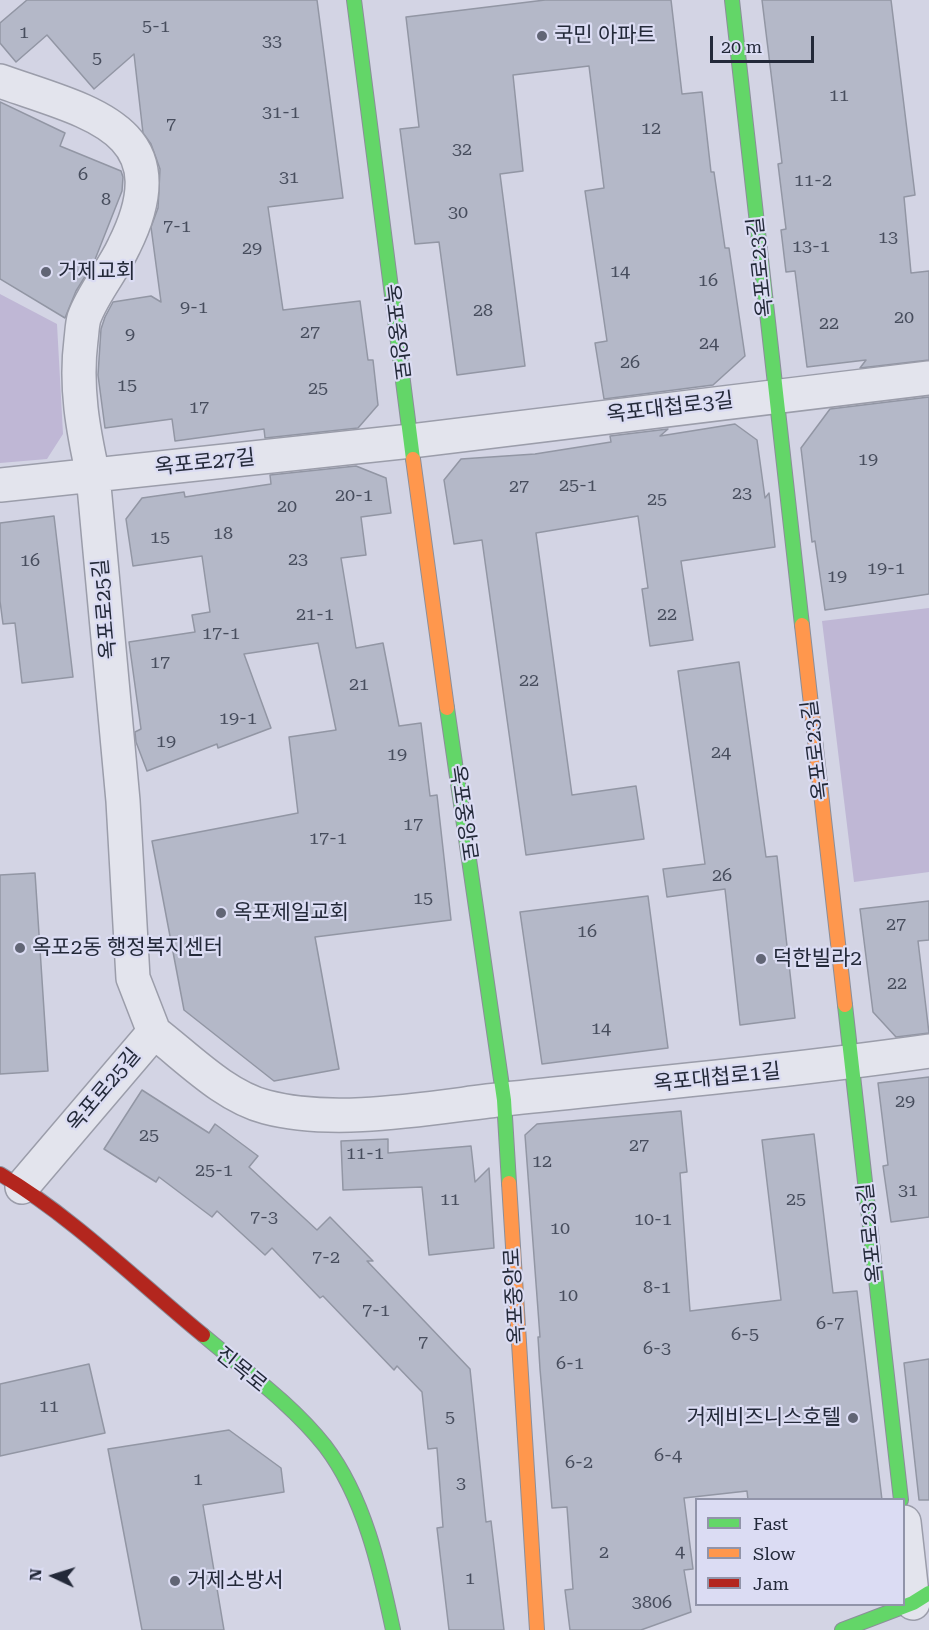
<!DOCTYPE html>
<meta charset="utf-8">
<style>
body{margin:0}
#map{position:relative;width:929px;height:1630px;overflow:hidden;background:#d3d4e4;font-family:"Roboto Serif",serif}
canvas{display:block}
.legend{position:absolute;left:695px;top:1498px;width:210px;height:108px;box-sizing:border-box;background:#dbdcf3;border:2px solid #9194a9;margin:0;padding:8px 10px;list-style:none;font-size:18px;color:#232939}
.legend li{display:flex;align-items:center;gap:12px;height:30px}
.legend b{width:30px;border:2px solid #9194a9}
.north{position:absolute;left:24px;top:1546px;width:60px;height:60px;-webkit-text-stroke:4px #dbdcf3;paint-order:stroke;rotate:274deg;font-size:16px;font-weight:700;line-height:24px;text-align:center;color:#232939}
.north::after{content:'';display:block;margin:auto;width:21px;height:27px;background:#232939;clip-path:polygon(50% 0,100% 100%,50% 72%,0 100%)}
.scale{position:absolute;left:710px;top:36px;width:104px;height:27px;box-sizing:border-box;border:3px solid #232939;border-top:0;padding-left:8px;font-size:18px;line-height:21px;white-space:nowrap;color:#232939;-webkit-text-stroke:4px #dbdcf3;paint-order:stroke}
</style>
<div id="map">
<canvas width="929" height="1630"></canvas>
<ul class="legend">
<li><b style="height:8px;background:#63d668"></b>Fast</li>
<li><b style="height:8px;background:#ff974d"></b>Slow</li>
<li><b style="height:8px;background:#b3261e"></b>Jam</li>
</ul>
<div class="north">N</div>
<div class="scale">20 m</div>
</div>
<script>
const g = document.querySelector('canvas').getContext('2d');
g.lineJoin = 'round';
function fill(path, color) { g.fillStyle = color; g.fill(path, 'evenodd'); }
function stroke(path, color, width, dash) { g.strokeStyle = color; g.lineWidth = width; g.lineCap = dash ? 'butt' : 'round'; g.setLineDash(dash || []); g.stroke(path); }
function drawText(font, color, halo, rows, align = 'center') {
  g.font = font + ' "Roboto Serif","Noto Sans KR",serif'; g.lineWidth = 4.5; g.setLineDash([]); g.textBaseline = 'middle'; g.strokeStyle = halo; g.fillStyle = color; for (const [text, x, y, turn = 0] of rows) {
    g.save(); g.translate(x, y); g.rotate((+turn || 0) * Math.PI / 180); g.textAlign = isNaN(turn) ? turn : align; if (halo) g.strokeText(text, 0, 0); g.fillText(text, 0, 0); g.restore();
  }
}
fill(new Path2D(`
 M0,294L57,324L63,434L47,459L0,463Z
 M929,608V872L854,882L822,621Z`), '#bfb7d5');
const building = new Path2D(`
 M27,0H317L343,198L268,207L283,310L360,301L368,360H373L378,405L358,428L265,438L264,429L175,441L172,419L105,428L98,375L101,329L105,317L113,302L151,296L161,302L151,227L158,208L160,169L151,144L143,133L134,54L94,89L47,35L16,62L0,43V23Z
 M545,0H671L682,94L702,92L711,172H714L725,248H729L745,356L713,385L604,399L595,343L607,341L585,191L604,188L589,66L513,75L523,171L500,174L525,366L457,375L439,242L415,244L400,129L419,127L406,17Z
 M762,0H891L915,195L904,197L911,273L929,271V360L860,368L866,360L807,367L795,271L786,272L781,230L786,229L778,164L782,163Z
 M0,102L65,133L60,146L121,171L123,177L122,191L94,262L76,291L65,318L0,279Z
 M929,397V594L825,610L815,541L812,542L801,448L830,409Z
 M735,424L757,440L765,498L769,493L775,547L681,561L693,640L650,646L642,589L648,588L638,516L536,533L572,795L636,786L644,839L526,855L482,540L454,544L444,480L461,459L535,454L611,442L610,436L668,429L660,436Z
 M356,466L386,478L391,513L361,517L366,555L341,558L356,648L383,643L399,726L421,723L430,796L437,795L451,920L315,937L339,1069L274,1081L184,1010L152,841L298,813L289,737L336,730L318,643L244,654L271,728L218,748L217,744L147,771L136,742L135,732L141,729L129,642L195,632L192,615L210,612L202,556L133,566L126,519L142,498L184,492L185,497L271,484L270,475Z
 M54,516L73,677L22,683L15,623L3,624L0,601V523Z
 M739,662L766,857L777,856L795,1018L740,1025L725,889L667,897L663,869L705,864L678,671Z
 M35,873L48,1071L0,1074V875Z
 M648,896L668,1048L542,1064L520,912Z
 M929,901V940L918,941L929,1033L896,1037L873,1012L860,909Z
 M929,1077V1217L891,1222L883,1166L888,1165L878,1083Z
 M142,1090L209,1133L215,1124L258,1156L249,1167L317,1230L330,1217L373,1261H367L470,1369L486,1522L491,1521L504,1630H449L437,1528L443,1527L437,1448L428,1449L422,1392L397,1366L394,1370L323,1296L320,1298L272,1248L265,1255L217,1211L212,1217L159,1177L156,1182L104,1149Z
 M681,1111L687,1172L680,1173L690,1311L781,1300L762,1140L814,1134L833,1293L857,1291L882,1500H748L747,1491L684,1498L693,1569L684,1570L691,1612L641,1630H570L565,1590L573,1589L567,1507L552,1508L540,1369L538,1337H540L525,1135L537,1124Z
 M388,1139V1153L471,1146L475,1182L489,1168L494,1248L429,1255L422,1187L343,1190L341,1141Z
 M929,1359V1500H919L904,1363Z
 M89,1364L105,1433L0,1456V1384Z
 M229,1430L281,1468L284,1492L203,1505L224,1630H142L108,1449Z`);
fill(building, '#b4b8c8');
stroke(building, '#9296a4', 1.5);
const street = new Path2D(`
 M0,81C87,112 183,128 124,246C113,270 93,293 84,318C82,325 82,333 81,340C75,387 83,430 93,475L123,801L133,978L154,1032L22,1187
 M0,485L411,441L929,378
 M154,1032C188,1058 224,1096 266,1107C337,1126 433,1107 505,1099C647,1084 788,1071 929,1051
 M904,1522L913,1603`);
const fast = new Path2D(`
 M354,0L413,459
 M732,0L802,625
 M447,708L504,1100L509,1183
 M845,1005L901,1500
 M203,1335C244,1370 291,1403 325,1446C364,1497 380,1568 393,1630
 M842,1630L913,1603L929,1593`);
const slow = new Path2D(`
 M413,459L447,708
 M802,625L845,1005
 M509,1183L537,1630`);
const jam = new Path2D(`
 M0,1174C73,1217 137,1281 203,1335`);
stroke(street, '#9b9daa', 36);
stroke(fast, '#8b8e9a', 16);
stroke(slow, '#8b8e9a', 16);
stroke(jam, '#8b8e9a', 16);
stroke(street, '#e3e4ed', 33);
stroke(fast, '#63d668', 14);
stroke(slow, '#ff974d', 14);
stroke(jam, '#b3261e', 14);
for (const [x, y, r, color] of [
 [542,36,6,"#616575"],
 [46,272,6,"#616575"],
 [221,913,6,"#616575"],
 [20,948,6,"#616575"],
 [761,959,6,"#616575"],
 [853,1418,6,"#616575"],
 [175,1581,6,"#616575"]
]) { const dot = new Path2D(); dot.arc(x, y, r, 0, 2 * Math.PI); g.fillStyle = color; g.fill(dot); stroke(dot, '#dbdcf3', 2); }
drawText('18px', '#474d5d', null, [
 ["5-1",156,27],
 ["1",24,33],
 ["33",272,42],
 ["5",97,59],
 ["11",839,96],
 ["31-1",281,113],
 ["7",171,125],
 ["12",651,129],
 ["32",462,150],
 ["6",83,175],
 ["31",289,178],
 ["11-2",813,181],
 ["8",106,200],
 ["30",458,213],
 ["7-1",177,227],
 ["13",888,238],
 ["13-1",811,247],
 ["29",252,249],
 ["14",620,272],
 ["16",708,281],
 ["9-1",194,308],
 ["28",483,311],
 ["20",904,318],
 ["22",829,324],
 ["27",310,333],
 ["9",130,335],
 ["24",709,344],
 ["26",630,363],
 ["15",127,386],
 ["25",318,389],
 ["17",199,408],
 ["19",868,460],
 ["25-1",578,486],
 ["27",519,487],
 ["23",742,494],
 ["20-1",354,496],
 ["25",657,500],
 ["20",287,507],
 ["18",223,534],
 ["15",160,538],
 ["23",298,560],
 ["16",30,561],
 ["19-1",886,569],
 ["19",837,577],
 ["21-1",315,615],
 ["22",667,615],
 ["17-1",221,634],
 ["17",160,663],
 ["22",529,681],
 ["21",359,685],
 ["19-1",238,719],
 ["19",166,742],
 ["24",721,753],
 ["19",397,755],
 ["17",413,825],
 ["17-1",328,839],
 ["26",722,876],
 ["15",423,899],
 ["27",896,925],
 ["16",587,932],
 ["22",897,984],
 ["14",601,1029],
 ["29",905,1102],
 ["25",149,1136],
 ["27",639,1146],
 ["11-1",365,1154],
 ["12",542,1162],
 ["25-1",214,1171],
 ["31",908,1191],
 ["11",450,1200],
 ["25",796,1200],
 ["7-3",264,1218],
 ["10-1",653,1220],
 ["10",560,1229],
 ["7-2",326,1258],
 ["8-1",657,1288],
 ["10",568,1296],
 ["7-1",376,1311],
 ["6-7",830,1324],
 ["6-5",745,1335],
 ["7",423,1343],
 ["6-3",657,1349],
 ["6-1",570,1364],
 ["11",49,1407],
 ["5",450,1418],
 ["6-4",668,1456],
 ["6-2",579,1463],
 ["1",198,1480],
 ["3",461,1484],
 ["4",680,1552],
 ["2",604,1553],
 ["1",470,1579],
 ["3806",652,1603]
]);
drawText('21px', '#232939', '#dbdcf3', [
 ["국민 아파트",554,36],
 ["거제교회",58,272],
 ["옥포제일교회",233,913],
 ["옥포2동 행정복지센터",32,948],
 ["덕한빌라2",773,959],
 ["거제비즈니스호텔",841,1418,"right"],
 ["거제소방서",187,1581]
], 'left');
drawText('21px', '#232939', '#dbdcf3', [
 ["옥포로23길",761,267,-96],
 ["옥포중앙로",396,332,83],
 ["옥포대첩로3길",670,408,-7],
 ["옥포로27길",205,463,-6],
 ["옥포로25길",105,609,-95],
 ["옥포로23길",816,750,-97],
 ["옥포중앙로",463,813,82],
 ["옥포대첩로1길",717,1078,-6],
 ["옥포로25길",104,1090,-50],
 ["옥포로23길",871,1233,-96],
 ["옥포중앙로",515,1296,-93],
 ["진목로",241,1370,39]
]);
</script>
